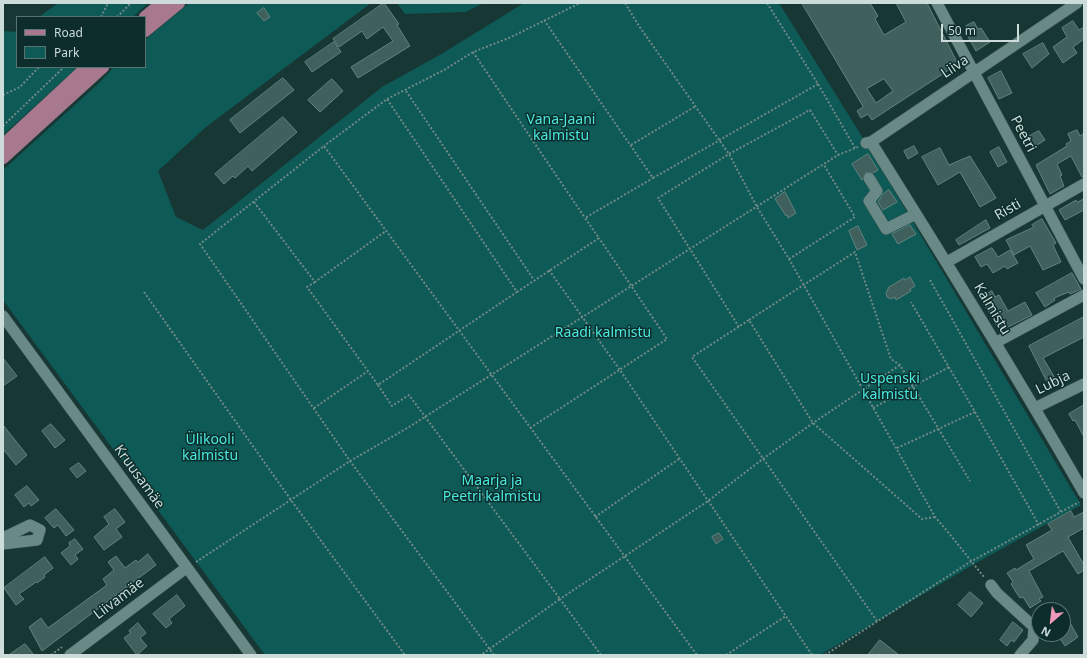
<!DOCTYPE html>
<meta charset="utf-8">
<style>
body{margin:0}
#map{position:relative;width:1087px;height:658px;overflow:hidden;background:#173735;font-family:"Noto Sans",sans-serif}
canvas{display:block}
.frame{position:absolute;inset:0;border:4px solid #cbdcda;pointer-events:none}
.legend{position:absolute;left:16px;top:16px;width:130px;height:52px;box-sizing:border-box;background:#0c2d2b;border:1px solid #587371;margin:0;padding:5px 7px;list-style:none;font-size:12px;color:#cbdcda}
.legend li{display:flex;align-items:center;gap:8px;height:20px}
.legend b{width:20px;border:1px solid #587371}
.north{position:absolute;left:1031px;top:602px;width:40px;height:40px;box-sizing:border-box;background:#0c2d2b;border:1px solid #587371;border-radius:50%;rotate:208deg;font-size:11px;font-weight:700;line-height:16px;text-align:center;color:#cbdcda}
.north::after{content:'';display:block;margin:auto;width:14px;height:18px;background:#ef9ab8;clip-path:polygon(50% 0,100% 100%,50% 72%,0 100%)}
.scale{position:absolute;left:941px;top:24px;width:78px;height:18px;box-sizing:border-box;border:2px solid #cbdcda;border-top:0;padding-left:5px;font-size:12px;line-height:14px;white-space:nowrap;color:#cbdcda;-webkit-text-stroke:3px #0c2d2b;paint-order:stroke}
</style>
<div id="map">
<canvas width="1087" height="658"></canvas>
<div class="frame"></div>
<ul class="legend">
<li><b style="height:5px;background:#a8788e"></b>Road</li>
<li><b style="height:11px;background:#0e5a56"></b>Park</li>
</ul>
<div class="north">N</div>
<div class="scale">50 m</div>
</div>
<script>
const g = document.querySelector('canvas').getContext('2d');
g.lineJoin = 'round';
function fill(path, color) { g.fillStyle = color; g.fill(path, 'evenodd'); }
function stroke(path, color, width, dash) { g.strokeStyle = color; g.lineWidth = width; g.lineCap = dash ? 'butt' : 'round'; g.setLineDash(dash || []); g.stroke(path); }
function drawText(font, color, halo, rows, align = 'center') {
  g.font = font + ' "Noto Sans",sans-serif'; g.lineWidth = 3; g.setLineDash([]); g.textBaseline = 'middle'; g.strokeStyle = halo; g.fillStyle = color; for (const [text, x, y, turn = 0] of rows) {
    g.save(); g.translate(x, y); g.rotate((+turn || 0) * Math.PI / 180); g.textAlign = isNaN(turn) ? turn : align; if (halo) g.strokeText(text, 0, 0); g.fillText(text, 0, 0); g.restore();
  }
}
fill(new Path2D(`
 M58,3H148L133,17H39Z
 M189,3H371L206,127L158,171L176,217L203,230L382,87L443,53L524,3H779L866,143L1081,505L976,563L820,655H265L3,300V170L99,83L114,67H145V40Z
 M397,3H483L466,12L405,14Z
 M3,31L17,32V67H78L3,135Z`), '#0e5a56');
const building = new Path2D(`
 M384,3L399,24L397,25L410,46L358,78L351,67L393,41L383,27L367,39L362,31L339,47L333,39Z
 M802,3H870L878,16L875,19L884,35L906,22L896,3H927L958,64L872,120L868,114L861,118L857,111L863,107ZM884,79L893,91L876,103L867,89Z
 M264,8L270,17L264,21L257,13Z
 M1073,21L1079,30L1084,27V39L1073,47L1077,53L1063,63L1053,47L1067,37L1062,28Z
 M974,22L978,29L981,28L990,42L976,51L967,35L970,34L966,26Z
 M334,42L341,52L312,72L305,62Z
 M1043,43L1049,54L1032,68L1023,54Z
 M1001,71L1012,93L999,99L988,78Z
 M283,78L294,90L240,133L230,120Z
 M332,79L343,91L320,112L308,100Z
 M283,117L297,132L252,171L248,166L235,178L233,176L224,184L215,174Z
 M1077,130L1080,136L1084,133V177H1082L1071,156L1057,164L1062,175L1060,176L1064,186L1050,194L1036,165L1067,146L1066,144L1071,141L1068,134Z
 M1039,131L1045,140L1034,147L1028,137Z
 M914,146L918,153L908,159L904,151Z
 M999,147L1007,162L998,167L990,152Z
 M940,148L949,165L970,156L996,198L980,207L960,172L938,185L922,157Z
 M868,154L878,170L873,173L866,172L862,180L852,164Z
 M889,190L897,202L883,210L878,202L883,194Z
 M785,192L796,213L788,218L787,215L786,216L775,199Z
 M1084,199V210L1065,220L1059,210L1076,200L1077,202Z
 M1042,219L1056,243L1053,245L1061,262L1043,270L1030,246L1014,255L1006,240L1034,227L1032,225Z
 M986,220L990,228L959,245L956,240Z
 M910,225L916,234L898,244L892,234Z
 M858,226L867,245L857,250L849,231Z
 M992,248L998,257L1010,250L1018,263L1007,269L1005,266L993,273L987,264L981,267L975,257Z
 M1072,273L1081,289L1070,294L1069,292L1054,298L1055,300L1045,307L1036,293Z
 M910,277L915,286L910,289L911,291L896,300L895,297L891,299L887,297L886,293L889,287L904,278L905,280Z
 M992,291L995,297L999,295L1008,311L1025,302L1032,315L1000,331L980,298Z
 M1084,317V337L1043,358L1058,383L1050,388L1029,346Z
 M3,358L17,376L3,386Z
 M1084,405V437L1075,420L1073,421L1069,414Z
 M51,424L65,440L55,448L42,431Z
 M3,425L27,455L16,465L3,449Z
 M79,463L86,471L77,478L70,469Z
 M27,486L39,500L31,506L29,503L24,507L15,495Z
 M56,509L74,530L66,536L58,525L54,528L45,518Z
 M115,509L125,522L116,529L122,537L104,550L94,537L109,524L104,517Z
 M1071,511L1074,517L1084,512V528L1068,537L1084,565V570L1078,574L1063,551L1029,571L1043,597L1039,599L1041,601L1030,608L1023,597L1020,598L1016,592L1011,584L1013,582L1007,573L1015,568L1016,570L1034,559L1026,545L1052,530L1048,524Z
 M719,533L723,539L716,544L712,537Z
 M75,539L83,549L75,555L78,559L71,565L61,553L70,546L69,543Z
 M148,554L156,565L42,651L29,627L41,618L48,628L107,585L103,579L114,570L108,562L116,556L125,568L136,560L138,562Z
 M45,557L53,568L44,575L45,577L37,583L36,582L19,594L24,599L16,605L4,588Z
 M970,592L983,603L971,617L958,605Z
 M177,595L185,606L169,619L172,623L166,628L153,614Z
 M1063,610L1078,637L1065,646L1057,634H1063Z
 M1013,622L1023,630L1014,642L1011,640L1007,646L1000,640Z
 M138,623L146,633L140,638L147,646L137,655L124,638L131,633L129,631Z
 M880,640L899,655H868Z
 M25,644L34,655H9Z`);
fill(building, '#40605d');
stroke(building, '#61827f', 1);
const minor = new Path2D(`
 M937,3L1084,279
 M871,142C944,258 1016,374 1084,493
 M866,143L871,142L1077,3
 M869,178L877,191L869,201L886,229L916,214
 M947,262L1084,184
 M3,316L251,655
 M995,343L1084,295
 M1035,408L1084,384
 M3,538L30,525L40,530L37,540L3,544
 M991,585L997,593L1034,627L1033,640L1020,655
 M70,655L186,568`);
const major = new Path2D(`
 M145,17L162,3
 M145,31L179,3
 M3,145L87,67
 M3,158L103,67`);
stroke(minor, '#395351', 12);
stroke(major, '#395351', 13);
stroke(new Path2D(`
 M625,3L639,26L729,154L757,207L789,259L935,517C953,537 968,558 985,578
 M767,3L818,84L855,148
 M101,17L108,3
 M117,17L131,3
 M544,20L653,178L818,84
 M473,52L585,218
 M406,91L534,280
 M3,95L20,87L39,67
 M387,99L444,70L473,52L509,38L580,3
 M3,126L64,67
 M631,145L696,106
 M254,202L315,282L386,231
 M789,259L855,217L824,165
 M549,270L620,370L812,655
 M930,280L1061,512
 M315,282L307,287L378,385L517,292L387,99L324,146
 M144,292L291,500L405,655
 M517,292L599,238L585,218L653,178
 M749,320L855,252L891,359L900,365L970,481
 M739,327L658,198L729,154L810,110L838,155
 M378,385L392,406L409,395L560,599L481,655
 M314,408L368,371
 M873,408L949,367
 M975,412L1039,525
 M530,428L667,339L599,238
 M897,448L975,412L911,302
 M595,517L679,459
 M196,562L350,461L409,427L838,155L858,147
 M877,621L692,357L749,320L813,423L922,519L935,517
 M51,655L62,647
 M494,655L350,461L200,244L324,146L697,655
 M601,655L560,599L708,501L764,458L813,423L900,365
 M726,655L786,616
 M825,655L970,562L1079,502`), '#718987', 2, [2, 2]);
stroke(minor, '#688986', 11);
stroke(major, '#a8788e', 12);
drawText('14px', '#cbdcda', '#0c2d2b', [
 ["Liiva",955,67,-34],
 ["Peetri",1023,134,62],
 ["Risti",1008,210,-30],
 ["Kalmistu",992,309,59],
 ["Lubja",1053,383,-26],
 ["Kruusamäe",139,477,54],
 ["Liivamäe",119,599,-37]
]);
drawText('14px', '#4ae9df', '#0c2d2b', [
 ["Vana-Jaani",561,120],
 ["kalmistu",561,136],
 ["Raadi kalmistu",603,333],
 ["Uspenski",890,379],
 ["kalmistu",890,395],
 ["Ülikooli",210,440],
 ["kalmistu",210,456],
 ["Maarja ja",492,481],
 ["Peetri kalmistu",492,497]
]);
</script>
